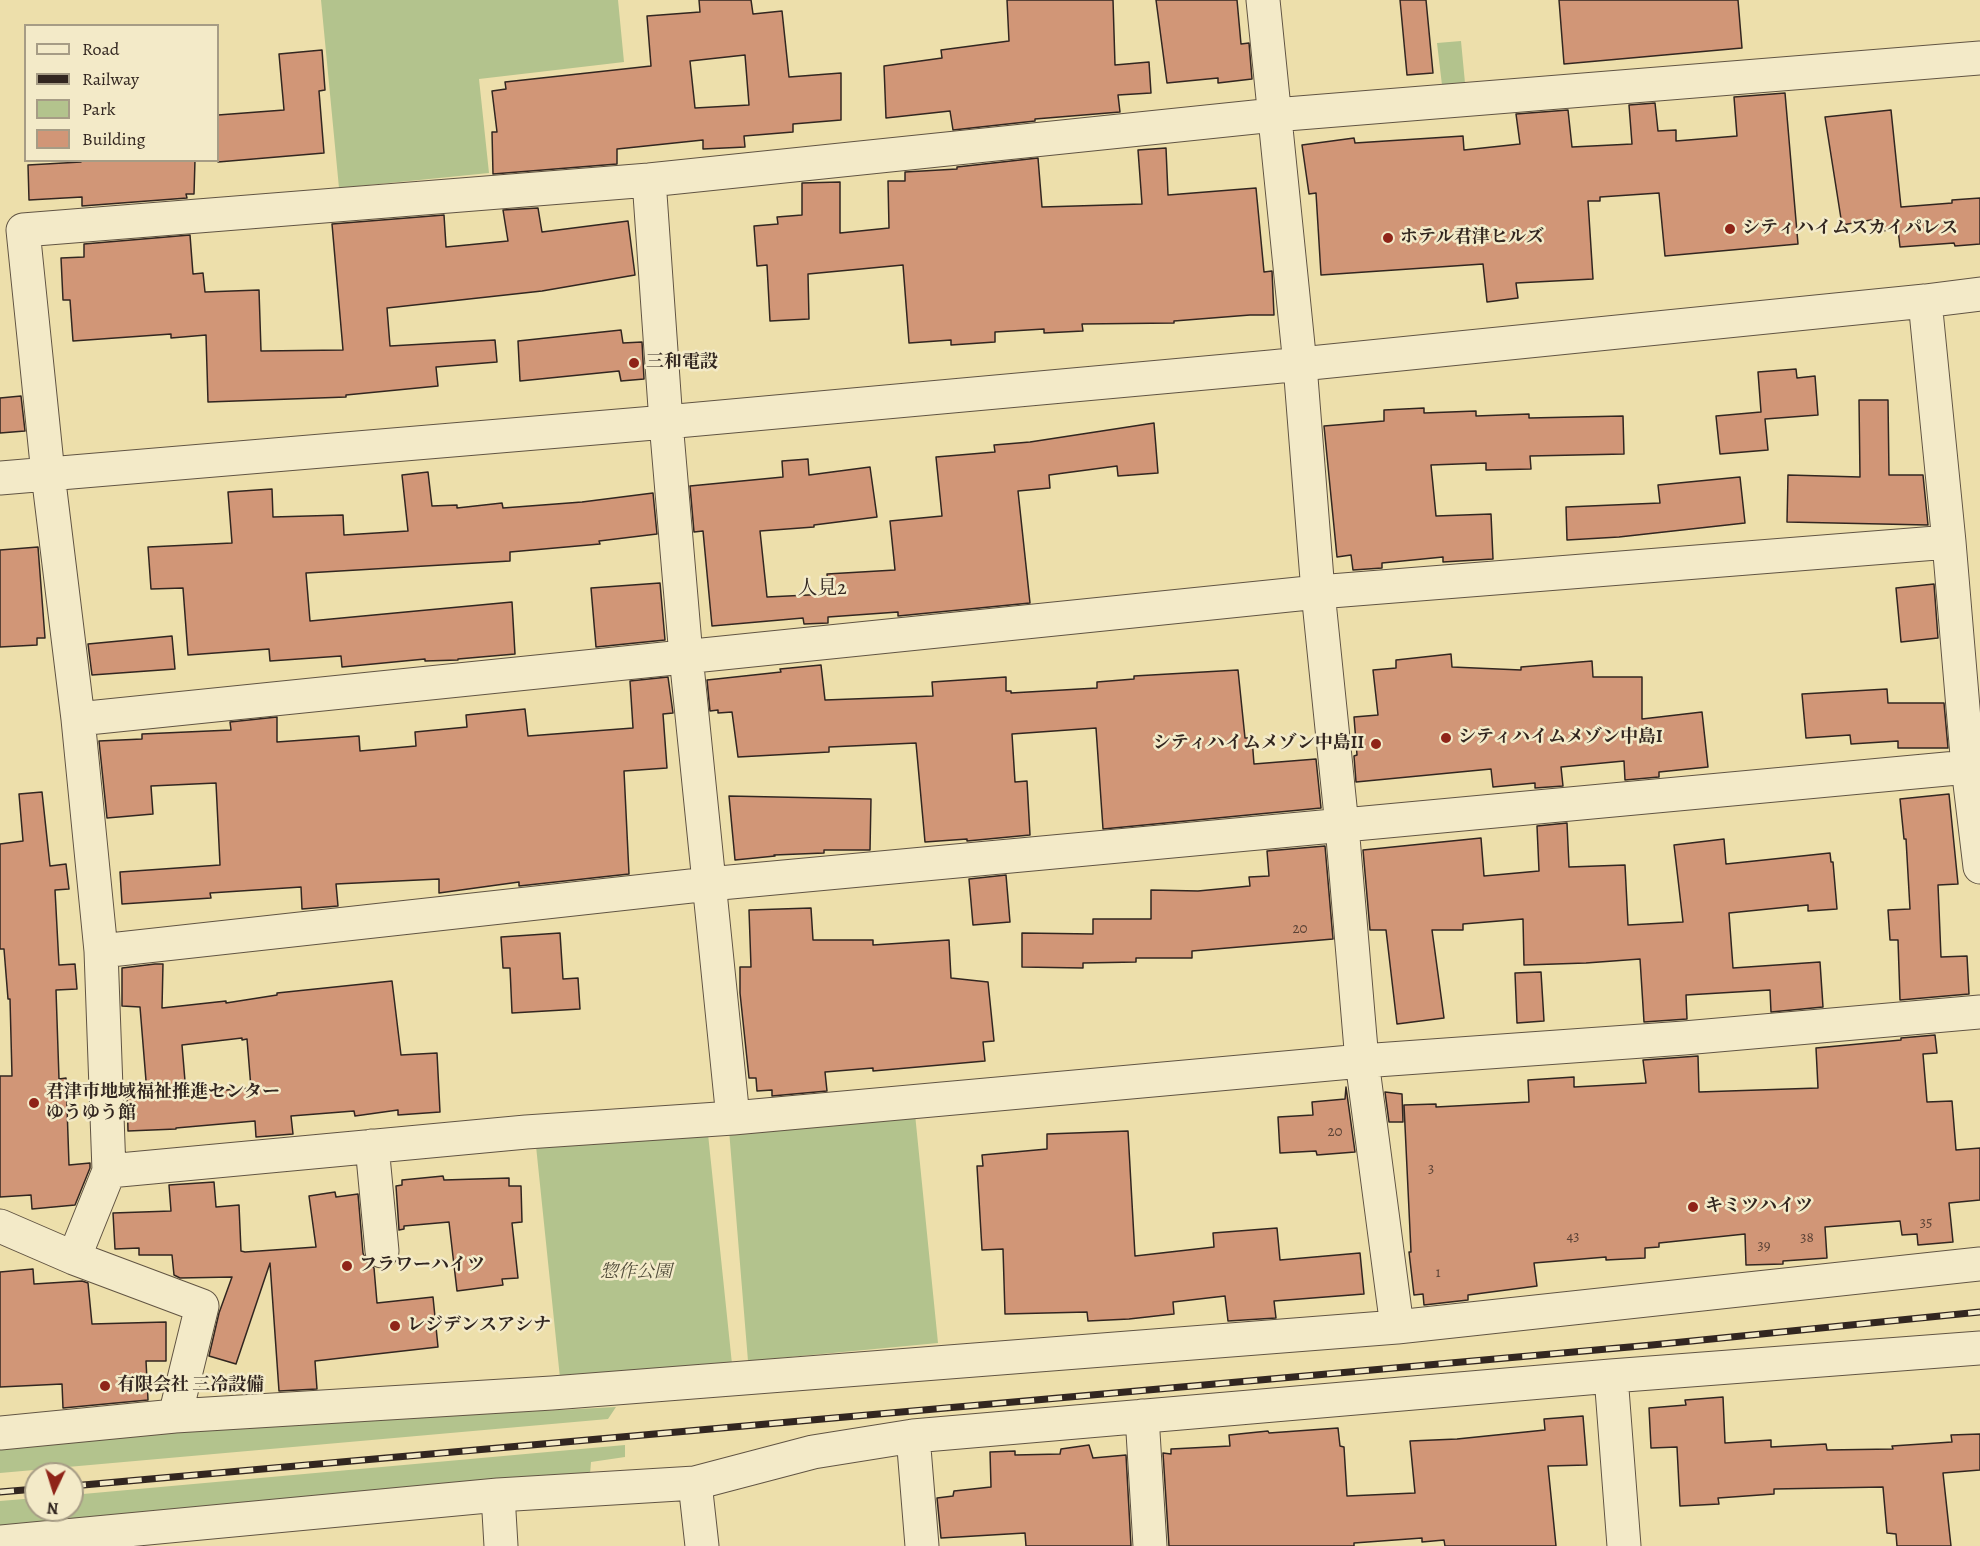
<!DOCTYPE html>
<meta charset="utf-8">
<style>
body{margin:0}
#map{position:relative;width:1980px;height:1546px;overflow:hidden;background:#eddfab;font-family:Alegreya,serif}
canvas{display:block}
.legend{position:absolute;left:24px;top:24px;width:195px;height:138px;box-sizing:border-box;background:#f3eac8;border:2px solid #a69c85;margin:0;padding:8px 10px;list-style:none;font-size:18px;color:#322620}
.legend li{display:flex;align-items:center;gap:12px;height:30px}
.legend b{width:30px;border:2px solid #a69c85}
.north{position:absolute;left:24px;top:1462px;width:60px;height:60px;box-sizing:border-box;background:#f3eac8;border:2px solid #a69c85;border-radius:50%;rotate:184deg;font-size:16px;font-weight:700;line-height:24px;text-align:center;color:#322620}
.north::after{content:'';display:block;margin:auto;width:21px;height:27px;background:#8f2418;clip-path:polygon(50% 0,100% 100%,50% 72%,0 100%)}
</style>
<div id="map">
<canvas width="1980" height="1546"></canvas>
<ul class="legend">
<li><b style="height:8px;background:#f3eac8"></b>Road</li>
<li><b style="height:8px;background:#322620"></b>Railway</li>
<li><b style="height:16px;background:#b3c38d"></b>Park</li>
<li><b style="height:16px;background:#d19677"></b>Building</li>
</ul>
<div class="north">N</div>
</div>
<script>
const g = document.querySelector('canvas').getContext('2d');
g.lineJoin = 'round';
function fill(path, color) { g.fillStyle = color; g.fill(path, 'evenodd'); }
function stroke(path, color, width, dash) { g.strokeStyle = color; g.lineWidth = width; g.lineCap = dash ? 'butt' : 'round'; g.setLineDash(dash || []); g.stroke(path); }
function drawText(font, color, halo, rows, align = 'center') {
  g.font = font + ' Alegreya,"Noto Serif JP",serif'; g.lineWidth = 5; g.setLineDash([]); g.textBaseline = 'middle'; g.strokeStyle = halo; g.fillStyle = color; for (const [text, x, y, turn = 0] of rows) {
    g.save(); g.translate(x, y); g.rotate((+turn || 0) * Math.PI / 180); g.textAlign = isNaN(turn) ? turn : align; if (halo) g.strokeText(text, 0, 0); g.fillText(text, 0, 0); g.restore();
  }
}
fill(new Path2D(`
 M321,0H618L624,62L479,79L489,173L339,188Z
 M1461,41L1465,83L1442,85L1437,43Z
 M915,1114L938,1343L748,1361L729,1130Z
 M708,1134L732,1364L560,1378L536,1146Z
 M616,1407L608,1419L0,1473V1447L174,1430Z
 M625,1445V1457L591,1462L590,1475L0,1530V1501L36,1498V1510H72V1495Z`), '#b3c38d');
const building = new Path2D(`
 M699,0H751L753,14L782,11L789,77L841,73V120L793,124V132L744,136L745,147L703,149V140L617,149V164L493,174L492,132H497L492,91L506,89L505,82L651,66L647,16L700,12ZM745,55L749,105L695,108L690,61Z
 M1007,0H1113L1115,65L1149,62L1151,93L1118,95L1120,112L1035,119V121L953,130L950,111L886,118L884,66L942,58L941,50L1009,41Z
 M1156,0H1237L1241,44L1249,43L1252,79L1218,83V78L1167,83Z
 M1400,0H1426L1433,73L1407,75Z
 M1559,0H1738L1742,48L1564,64Z
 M322,50L325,90L319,91L324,153L218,162V115L284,110L279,54Z
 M1785,93L1798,244L1665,256L1659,193L1600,197V201H1588L1593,279L1516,283L1518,298L1487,302L1483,264L1321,275L1316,193L1309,194L1302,145L1354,138L1355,143L1463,136L1464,150L1520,144L1516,114L1568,110L1572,147L1632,144L1629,105L1655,103L1658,131L1676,130V141L1737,136L1734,97Z
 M1891,110L1901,207L1952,203V200L1980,198V244L1955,246L1954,243L1900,247L1898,229L1873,232L1871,220L1842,225L1825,117Z
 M1166,148L1168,195L1256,188L1264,272L1272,271L1274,315H1250L1174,321V323L1082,324L1083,331L1044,333V329L995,332V342L951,345V340L909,343L903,265L808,274L809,319L770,321L767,265L757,266L754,226L778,224L777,217L802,215V183L840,182V233L889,228L888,181H905V172L957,169V167L1038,158L1042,207L1142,204L1138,150Z
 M81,160H195L194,194H186L187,198L82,206V197L29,200L28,165L81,162Z
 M538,208L542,232L628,221L635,275L542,291L387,308L390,346L495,340L497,362L436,367L438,386L346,395V397L208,402L206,335L171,338V334L73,341L70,300H63L61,258L84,257V244L190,235L193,274L203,273L205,292L259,290L261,351L343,350L332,224L444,215L446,247L508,241L503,210Z
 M621,330L623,343L642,342L644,379L621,381L619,371L520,381L518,341Z
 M1796,369L1797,378L1815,376L1818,415L1765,419L1768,450L1720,454L1716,416L1761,412L1758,372Z
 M21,396L25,431L0,433V398Z
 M1859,400H1888L1889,475H1923L1928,525L1787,522L1788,475L1860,477Z
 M1424,408V413L1476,411V416L1529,414V418L1623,416L1624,454L1530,456L1531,469L1486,470V463L1431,465L1436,516L1491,514L1493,559L1443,562V557L1382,563V568L1353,570L1351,555L1337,557L1324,426L1384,421V410Z
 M1154,423L1158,473L1118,476L1117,466L1049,475L1050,488L1018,491L1030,603L898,616V612L828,617V623L804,624L803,618L712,626L703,531L694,532L690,486L783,477L782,461L808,459L809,475L870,467L877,517L814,525V527L760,531L767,597L829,594L827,574L895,570L890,521L942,516L936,457L995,452L994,445L1030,442Z
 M428,472L432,506L457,505V508L502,503L503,508L582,502L653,493L657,534L599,541L600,544L510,552V561L306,573L310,621L512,602L515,654L458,659V660L425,661V659L342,667L341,656L270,661L269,649L188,655L183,588L151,589L148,547L232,543L228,492L272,489L273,517L343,515L344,535L408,531L402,475Z
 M1740,477L1745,523L1619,537L1567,540L1566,507L1660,503L1658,485Z
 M38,547L45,638H37V645L0,647V550Z
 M660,583L665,640L596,647L591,588Z
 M1934,584L1938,638L1901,642L1896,588Z
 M172,636L175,669L92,675L88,644Z
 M1451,654L1452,667L1521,670V667L1592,661L1593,677H1642V719L1702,712L1708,767L1659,772V777L1625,780L1624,761L1561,767L1563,786L1535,788V783L1493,787L1491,769L1356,782L1354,756L1357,755L1354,717L1378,715L1373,670L1396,668V660Z
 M821,665L825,700L933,696L932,682L1006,677V691H1011V693L1097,688V682L1134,679V676L1238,670L1245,738H1252L1254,764L1316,759L1321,808L1103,829L1096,728L1012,734L1015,782L1027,781L1030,835L967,841V839L925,842L916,743L829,747V752L738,757L732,712L718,713V710L710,711L707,680L781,672L780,669Z
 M668,677L673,713L663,714L667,768L624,771L629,874L519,886V882L439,893V879L336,884L338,906L302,909L301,887L210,893L211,898L122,904L120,872L220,865L216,783L151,786L153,814L107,818L99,741L142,739V734L231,730L230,722L277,717V742L359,736L360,751L416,746L415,732L467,727L466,715L525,709L528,736L633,728L630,681Z
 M1887,689L1888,703H1944L1948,748H1898V741L1851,744L1850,735L1806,738L1802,694Z
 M42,792L50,866L66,864L69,889L55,890L59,965L75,964L77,989L56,990L59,1079L66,1078L69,1165L90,1163V1168L75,1205L32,1209L31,1195L0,1197V1076H12L10,999H8L4,949H0V844L23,841L19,794Z
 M1949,794L1958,884L1938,885L1941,957L1967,956L1969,994L1900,1000L1898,940H1890L1888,910L1910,909L1906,839H1904L1900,799Z
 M729,796L871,799L870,850H824V853L774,855L775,856L735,860Z
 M1567,823L1569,867L1625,865L1628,925L1683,922L1674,845L1724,839L1726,864L1830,853L1831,862H1833L1837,909L1808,911V905L1729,913L1733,968L1820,962L1823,1007L1771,1012L1770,990L1686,995L1687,1019L1644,1022L1640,959L1586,963L1524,965L1523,919L1463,924V930H1432L1444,1018L1397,1024L1386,930H1370L1363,850L1481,838L1484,876L1539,871L1537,826Z
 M1325,846L1333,939L1192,951V958H1136V962L1083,963V968L1022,967V933L1093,934V919H1151V890L1198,891L1250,886L1249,877L1269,876L1267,851Z
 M1006,875L1010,922L973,925L969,879Z
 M811,908L813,940H873V945L949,940L951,978L988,982L994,1041L983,1042L985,1061L873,1071V1068L825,1072L827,1091L772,1096V1090L757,1091L756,1078H749L740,993V967H751L749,910Z
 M560,933L563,979L578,978L580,1009L512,1013L510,968H503L501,937Z
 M155,964H163L162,1008L226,1001V1003L277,995V993L392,981L401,1055L437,1053L440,1112L398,1115V1110L355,1116L354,1111L291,1116L293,1134L256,1137L255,1121L176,1128V1129L128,1131L127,1093H147L140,1007L122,1006V968ZM242,1038V1040L247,1039L251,1088L186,1093L182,1045Z
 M1541,972L1544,1021L1517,1023L1515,973Z
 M1935,1035L1937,1053L1923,1054L1927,1102L1952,1101L1956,1150L1980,1148V1200L1949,1203L1953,1242L1918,1245L1917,1234L1902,1235L1900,1221L1825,1227L1827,1258L1783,1261V1264L1746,1265L1745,1234L1659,1243V1247L1645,1248V1258L1606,1260V1257L1534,1263L1537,1286L1468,1295V1300L1424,1305L1423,1294L1414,1295L1409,1252H1411L1404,1105L1436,1104V1107L1529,1102L1528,1080L1574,1077V1087L1646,1083L1643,1060L1698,1056L1699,1092L1818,1088L1816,1048L1901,1040V1038Z
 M1346,1087L1355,1152L1317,1155L1316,1151L1280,1153L1278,1117L1313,1115L1312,1102L1345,1099Z
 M1385,1092L1402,1094L1403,1122H1389Z
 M1128,1131L1135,1256L1214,1247L1213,1233L1277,1228L1280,1260L1360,1253L1364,1294L1274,1301L1276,1318L1228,1321L1225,1296L1173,1302L1174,1314L1129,1319L1088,1321L1087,1312L1005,1314L1003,1249L982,1250L977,1166H983L982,1155L1047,1149V1134Z
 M443,1176L444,1180L509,1178V1186H521L522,1222L512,1223L518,1278L502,1279L503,1285L457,1291L449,1222L404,1226V1229L399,1230L396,1186L402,1185V1180Z
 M214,1182L216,1207L239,1205L241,1251L245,1252L316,1247L309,1196L335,1192L336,1197L358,1194L363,1253L366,1261L374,1268L377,1303L433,1297L438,1347L315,1361L317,1389L279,1391L270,1263L236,1364L209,1356L219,1313L232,1277L180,1278L174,1275L172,1255H139V1248L115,1249L113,1213L171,1211L169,1185Z
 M33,1269L34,1284L82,1281L88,1283L92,1324L166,1322V1361H146L148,1400L63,1408L62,1384L0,1387V1272Z
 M1723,1397L1725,1443L1771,1440V1447L1826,1444L1827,1450L1893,1449L1892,1446L1952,1442L1951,1435L1980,1434V1470L1943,1473L1951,1546H1897L1896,1534L1887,1533L1883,1487L1774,1489V1494L1718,1498L1719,1504L1680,1506L1677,1447L1651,1448L1649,1408L1686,1405L1685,1400Z
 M1583,1416L1587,1465L1548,1466L1556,1546H1445L1444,1540L1422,1542V1538L1354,1543V1546H1169L1163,1453L1171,1454V1449L1230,1446L1229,1435L1268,1431L1269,1433L1338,1428L1340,1446L1344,1447L1347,1496L1415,1493L1410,1441L1457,1439L1545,1430L1544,1419Z
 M1089,1445L1093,1458L1126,1455L1131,1546H1026L1025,1533L941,1538L937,1498L953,1496L954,1491L991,1487L990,1452L1015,1451V1455L1060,1454L1061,1449Z`);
fill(building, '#d19677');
stroke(building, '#322620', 1.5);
const minor = new Path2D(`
 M1263,0L1300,365L1318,592L1342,826L1362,1061L1397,1327
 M649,180L666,422L686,656L733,1118
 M1925,301L1949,542L1968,767L1980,867
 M0,478L666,422L1271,367L1925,301L1980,294
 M78,719L1318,592L1949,542
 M101,951L709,884L1968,767
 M372,1146L382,1251
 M109,1171L526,1132L733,1118L1362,1061L1684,1038L1980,1012
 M0,1226L74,1258L202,1306L175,1416
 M74,1258L109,1171L101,951L78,719L48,474L23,230L649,180L1274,115L1980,58
 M1611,1376L1624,1546
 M1142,1416L1150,1546
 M0,1433L175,1416L552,1393L1397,1327L1980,1264
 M913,1436L922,1546
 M695,1483L702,1546
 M498,1495L501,1546
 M0,1542L498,1495L695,1483L813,1452L913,1436L1611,1376L1980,1348`);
stroke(minor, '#615443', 35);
stroke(minor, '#f3eac8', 33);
const rail = new Path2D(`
 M72,1486L1652,1345L1980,1312
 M0,1492L36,1489`);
stroke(rail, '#322620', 7);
stroke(rail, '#f3eac8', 4.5, [14]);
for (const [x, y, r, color] of [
 [1730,229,6,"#8f2418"],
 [1388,238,6,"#8f2418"],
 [634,363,6,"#8f2418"],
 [1446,738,6,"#8f2418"],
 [1376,744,6,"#8f2418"],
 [34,1103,6,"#8f2418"],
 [1693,1207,6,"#8f2418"],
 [347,1266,6,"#8f2418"],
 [395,1326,6,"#8f2418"],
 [105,1386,6,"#8f2418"]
]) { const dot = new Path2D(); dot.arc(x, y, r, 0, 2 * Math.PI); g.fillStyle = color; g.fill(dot); stroke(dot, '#f3eac8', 2); }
drawText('15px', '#5a4236', null, [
 ["20",1300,929],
 ["20",1335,1132],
 ["3",1431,1169],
 ["35",1926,1223],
 ["43",1573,1237],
 ["38",1807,1238],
 ["39",1764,1246],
 ["1",1438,1273]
]);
drawText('bold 18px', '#322620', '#f3eac8', [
 ["シティハイムスカイパレス",1742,229],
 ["ホテル君津ヒルズ",1400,238],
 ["三和電設",646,363],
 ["シティハイムメゾン中島I",1458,738],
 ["シティハイムメゾン中島II",1364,744,"right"],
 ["君津市地域福祉推進センター",46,1093],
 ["ゆうゆう館",46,1114],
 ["キミツハイツ",1705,1207],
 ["フラワーハイツ",359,1266],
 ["レジデンスアシナ",407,1326],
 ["有限会社 三冷設備",117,1386]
], 'left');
drawText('italic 18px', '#524d3b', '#f3eac8', [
 ["惣作公園",636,1273]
]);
drawText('20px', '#322620', '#f3eac8', [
 ["人見2",822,589]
]);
</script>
